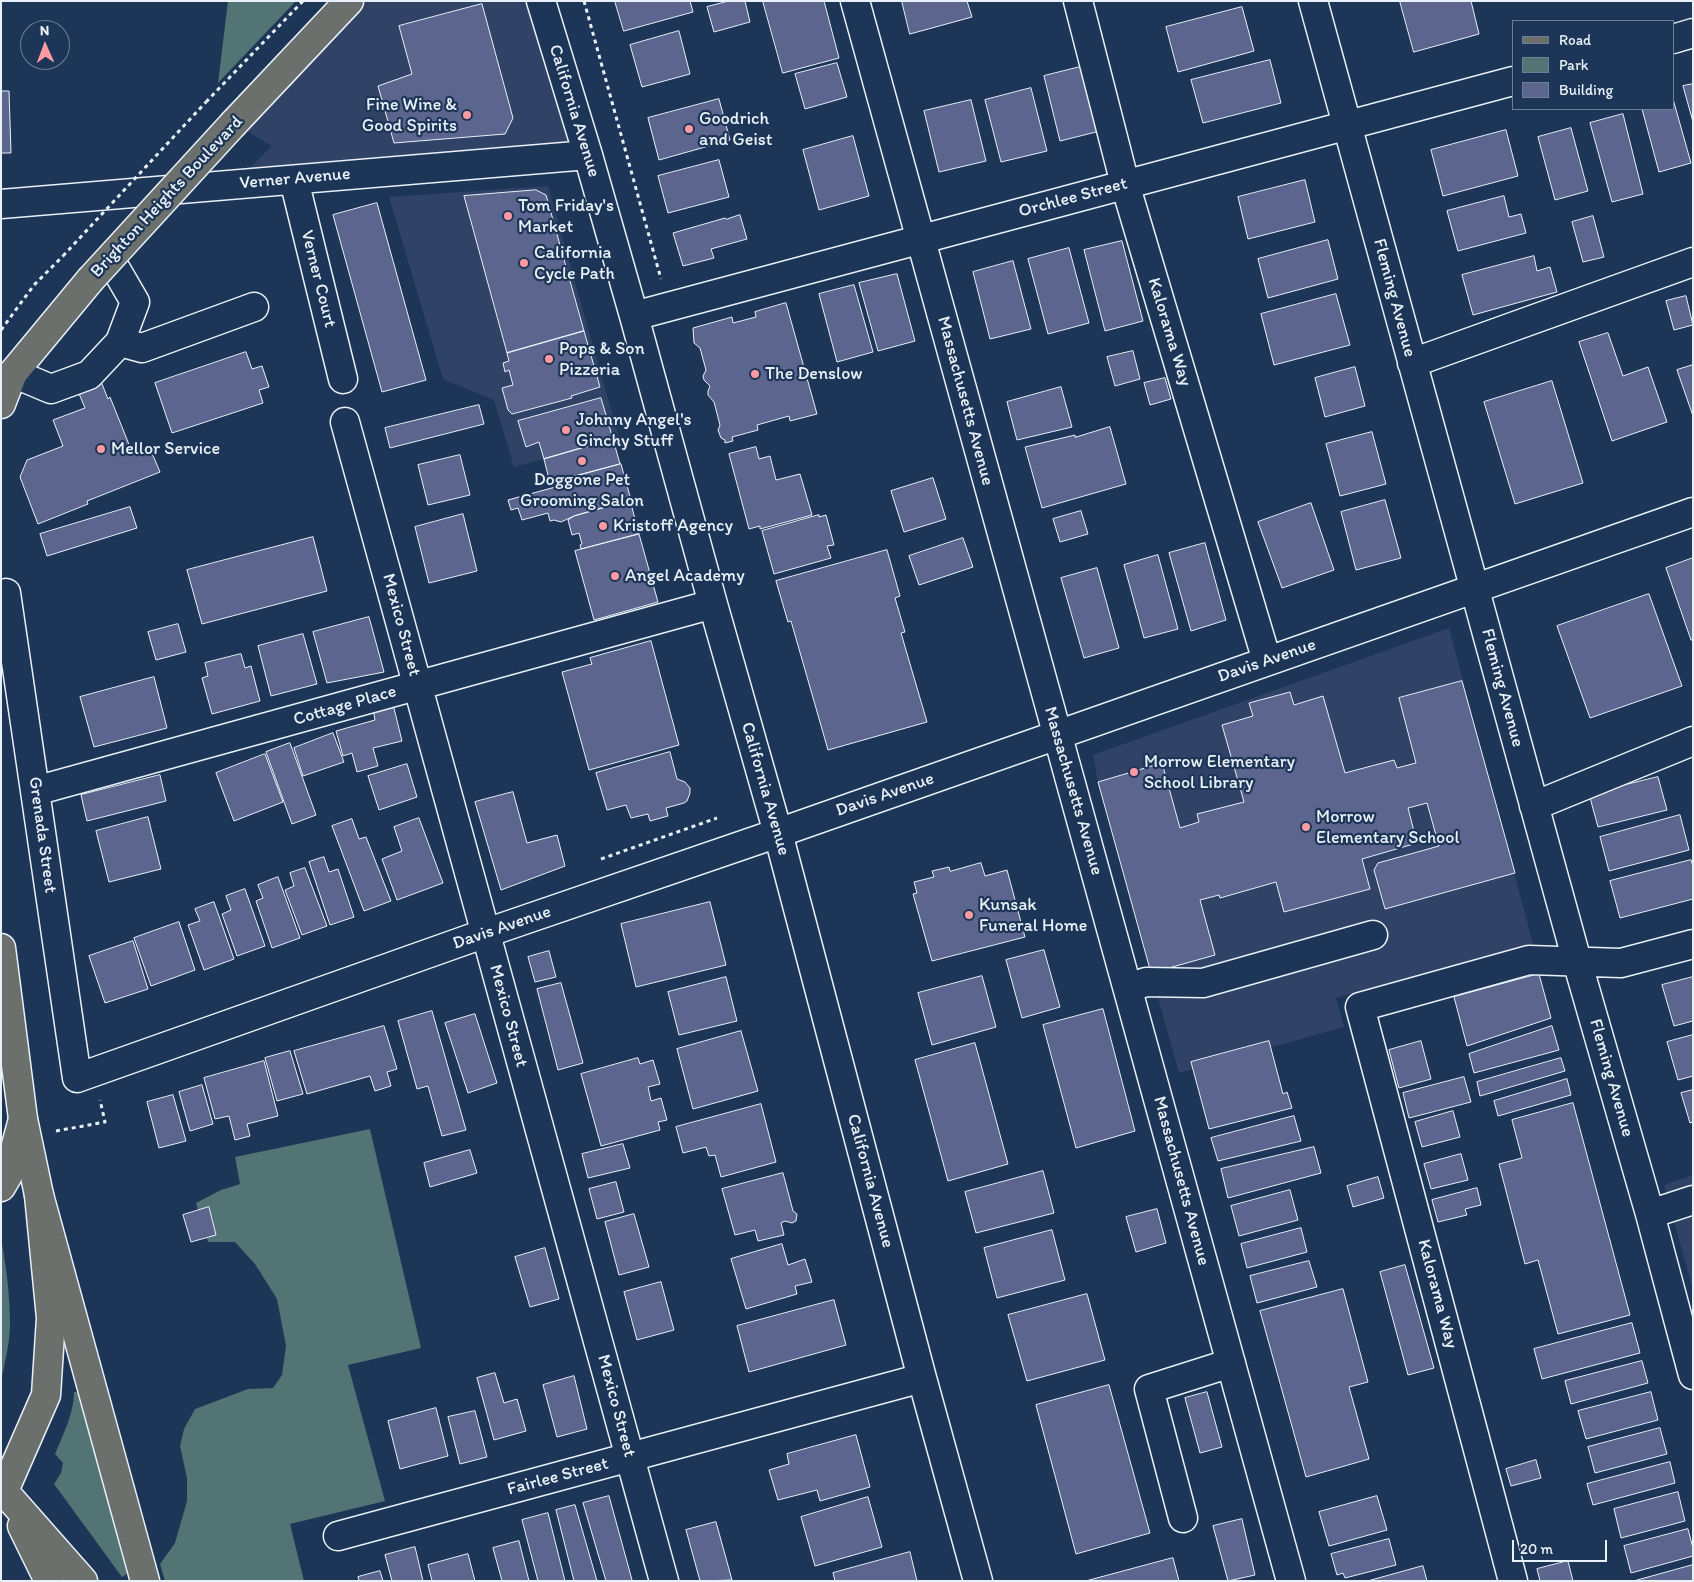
<!DOCTYPE html>
<style>
body{margin:0}
#map{position:relative;width:1694px;height:1582px;overflow:hidden;background:#1d3557;font-family:Itim,sans-serif}
canvas{display:block}
.frame{position:absolute;inset:0;border:2px solid #e8f1f8;pointer-events:none}
.legend{position:absolute;left:1512px;top:20px;width:162px;height:90px;box-sizing:border-box;background:#1d3557;border:1px solid #6e8097;margin:0;padding:6px 9px;list-style:none;font-size:15px;color:#e8f1f8}
.legend li{display:flex;align-items:center;gap:10px;height:25px}
.legend b{width:25px;border:1px solid #6e8097}
.north{position:absolute;left:20px;top:20px;width:50px;height:50px;box-sizing:border-box;background:#1d3557;border:1px solid #6e8097;border-radius:50%;rotate:358deg;font-size:14px;font-weight:700;line-height:20px;text-align:center;color:#e8f1f8}
.north::after{content:'';display:block;margin:auto;width:18px;height:22px;background:#ff9aa2;clip-path:polygon(50% 0,100% 100%,50% 72%,0 100%)}
.scale{position:absolute;left:1512px;top:1540px;width:95px;height:22px;box-sizing:border-box;border:2px solid #e8f1f8;border-top:0;padding-left:6px;font-size:15px;line-height:18px;white-space:nowrap;color:#e8f1f8;-webkit-text-stroke:4px #1d3557;paint-order:stroke}
</style>
<div id="map">
<canvas width="1694" height="1582"></canvas>
<div class="frame"></div>
<ul class="legend">
<li><b style="height:6px;background:#6b706d"></b>Road</li>
<li><b style="height:14px;background:#527474"></b>Park</li>
<li><b style="height:14px;background:#5b658d"></b>Building</li>
</ul>
<div class="north">N</div>
<div class="scale">20 m</div>
</div>
<script>
const g = document.querySelector('canvas').getContext('2d');
g.lineJoin = 'round';
function fill(path, color) { g.fillStyle = color; g.fill(path, 'evenodd'); }
function stroke(path, color, width, dash) { g.strokeStyle = color; g.lineWidth = width; g.lineCap = dash ? 'butt' : 'round'; g.setLineDash(dash || []); g.stroke(path); }
function drawText(font, color, halo, rows, align = 'center') {
  g.font = font + ' Itim,sans-serif'; g.lineWidth = 4.5; g.setLineDash([]); g.textBaseline = 'middle'; g.strokeStyle = halo; g.fillStyle = color; for (const [text, x, y, turn = 0] of rows) {
    g.save(); g.translate(x, y); g.rotate((+turn || 0) * Math.PI / 180); g.textAlign = isNaN(turn) ? turn : align; if (halo) g.strokeText(text, 0, 0); g.fillText(text, 0, 0); g.restore();
  }
}
fill(new Path2D(`
 M349,1H541L588,155L233,184L272,146L234,123Z
 M548,186L619,438L514,467L494,400L443,379L389,197Z
 M1449,628L1533,944L1336,998L1344,1027L1179,1073L1098,782L1093,755Z
 M1693,1175V1290L1664,1185Z`), '#304367');
fill(new Path2D(`
 M228,1H296L218,83Z
 M370,1129L421,1348L348,1365L385,1501L290,1524L304,1581H165L160,1564L175,1543L187,1501V1478L180,1446L184,1429L195,1409L248,1389L273,1388L282,1375L286,1346L277,1299L255,1264L235,1242H208L196,1203L221,1190L240,1184L235,1157Z
 M1,1238C6,1266 10,1295 10,1323C10,1343 5,1362 1,1381Z
 M74,1392H79L127,1574L122,1577L54,1484L61,1473L63,1463L55,1454C63,1435 74,1413 74,1392Z`), '#527474');
const building = new Path2D(`
 M615,1H690L693,12L624,31Z
 M729,1H745L750,22L714,32L707,7Z
 M763,1H824L839,58L783,73Z
 M902,1H967L972,17L910,34Z
 M1400,1H1471L1479,34L1414,52Z
 M482,4L513,118L505,134L394,143L378,86L412,74L399,26Z
 M1242,7L1254,51L1178,72L1166,27Z
 M679,31L690,74L642,87L630,45Z
 M1270,60L1281,103L1203,123L1191,80Z
 M837,63L847,97L805,109L795,74Z
 M1088,65L1104,130L1060,141L1044,76Z
 M1693,84V122L1683,86Z
 M1031,88L1047,151L1001,162L985,100Z
 M1,91H9L11,153H1Z
 M719,99L730,140L659,160L648,118Z
 M1673,99L1691,163L1659,172L1642,109H1673Z
 M971,100L986,161L939,172L924,111Z
 M1623,114L1643,194L1612,202L1590,123Z
 M1571,128L1588,191L1555,200L1538,137Z
 M1506,130L1518,176L1443,196L1431,150Z
 M853,136L869,196L819,210L803,150Z
 M719,160L729,197L668,213L658,176Z
 M1305,180L1315,222L1248,239L1238,197Z
 M536,190L546,195L584,331L507,353L464,196Z
 M1504,196L1509,217L1521,214L1526,233L1458,251L1447,211Z
 M377,203L426,380L382,392L333,215Z
 M740,215L747,239L711,249L714,258L683,266L673,233L725,218L726,219Z
 M1593,216L1604,257L1583,262L1572,222Z
 M1328,240L1338,279L1268,298L1258,259Z
 M1122,241L1143,321L1105,331L1084,250Z
 M1069,248L1089,323L1048,334L1028,259Z
 M1534,256L1537,271L1550,267L1557,292L1473,315L1462,275Z
 M1013,261L1031,329L990,339L973,272Z
 M897,274L915,341L878,351L859,283Z
 M854,285L873,352L837,362L819,294Z
 M1336,294L1350,345L1274,365L1261,314Z
 M1686,296L1693,325L1674,330L1666,301Z
 M786,303L817,414L790,421L789,416L757,425L758,430L732,437L733,441L725,443V440L721,438L718,430L720,425L714,402L708,395V391L710,386L704,380L703,376L706,370L700,348L694,343L693,328L732,317L733,323L756,317L755,312Z
 M584,331L600,387L571,396L572,398L512,414L508,410L502,388L513,385L509,370L505,372L503,363L509,361L507,353Z
 M1608,333L1623,376L1648,367L1667,422L1612,441L1579,342Z
 M1133,351L1140,379L1115,386L1107,357Z
 M246,352L252,369L262,366L269,387L259,390L263,403L172,433L155,383Z
 M1693,365V416L1677,370Z
 M1355,367L1365,406L1325,417L1315,378Z
 M1165,378L1171,399L1150,405L1144,383Z
 M100,379L108,399L110,397L132,452L149,446L160,472L87,501L88,504L38,524L20,477L27,460L63,446L53,420L85,408L77,389Z
 M1552,381L1583,483L1515,504L1484,402Z
 M1061,387L1072,427L1017,440L1007,402Z
 M601,398L613,439L544,459L539,442L526,447L518,421Z
 M479,405L484,424L390,448L385,428Z
 M1110,427L1126,484L1042,508L1025,447L1075,435V437Z
 M1372,432L1386,484L1340,496L1326,444Z
 M613,439L620,464L550,483L544,459Z
 M756,447L759,459L770,456L776,480L800,474L812,515L760,529V526L749,529L729,454Z
 M460,455L470,495L428,505L418,465Z
 M621,464L631,500L574,516L561,522L554,520L550,521L548,513L522,520L518,508L511,510L508,500L559,486L557,481Z
 M933,478L946,519L904,532L891,491Z
 M630,500L639,534L581,549L580,545L582,544L579,533L572,535L568,520L574,516Z
 M1385,500L1401,558L1356,570L1341,512Z
 M1311,503L1334,570L1282,588L1258,522Z
 M130,507L137,528L47,556L40,534Z
 M1081,511L1088,534L1060,542L1053,519Z
 M463,514L477,571L429,583L415,527Z
 M819,515V517L826,515L834,545L827,546L831,558L774,574L762,531Z
 M639,534L658,602L594,620L575,551Z
 M313,537L327,591L202,624L187,570Z
 M963,538L973,567L919,585L909,556Z
 M1205,543L1226,620L1191,631L1169,553Z
 M887,550L900,596L895,598L905,632L901,633L927,722L828,750L791,621L788,622L776,581Z
 M1158,555L1178,629L1144,638L1124,565Z
 M1693,558V640H1691L1666,568Z
 M1097,568L1119,648L1084,658L1061,578Z
 M1649,594L1682,686L1590,718L1557,626Z
 M369,617L384,672L327,683L313,632Z
 M178,624L186,652L156,660L148,632Z
 M303,634L317,684L271,696L258,646Z
 M651,641L679,745L589,770L562,672L592,664L590,658Z
 M241,654L245,668L251,666L260,701L212,714L202,678L208,676L205,663Z
 M154,677L167,728L94,747L80,697Z
 M1462,681L1515,873L1385,909L1374,870L1378,863L1439,846L1427,803L1408,808L1417,843L1362,859L1370,889L1284,912L1276,882L1220,898L1219,895L1200,900L1215,955L1151,973L1098,782L1162,763L1180,828L1199,822L1197,814L1244,802L1222,725L1253,716L1249,703L1290,692L1294,705L1323,696L1345,773L1394,760L1397,768L1416,763L1399,698Z
 M393,704L402,741L373,748L378,766L357,772L352,753L343,756L336,731L375,720L373,709Z
 M333,733L344,762L303,776L294,748Z
 M290,743L316,815L292,824L266,752Z
 M670,752L677,779L685,782L690,788V793L687,801L684,803L666,808L668,816L650,821L648,814L631,818L626,805L607,810L596,773Z
 M265,754L283,802L234,821L216,773Z
 M407,764L417,797L379,810L368,776Z
 M160,775L166,801L87,821L81,795Z
 M1658,777L1667,810L1598,827L1589,794Z
 M513,792L527,843L557,835L565,866L501,890L475,802Z
 M1680,815L1689,850L1609,871L1600,837Z
 M148,817L161,869L109,882L96,831Z
 M419,818L443,883L397,900L382,859L402,851L394,827Z
 M352,819L359,839L366,837L391,901L364,911L332,826Z
 M324,857L329,872L338,869L354,917L330,925L309,862Z
 M1691,860L1693,866V899L1620,918L1610,881Z
 M981,863L985,876L1007,870L1025,937L932,961L913,894L917,893L914,882L934,877L932,871L949,867L950,871Z
 M305,868L327,926L302,935L285,890L294,886L290,873Z
 M278,877L300,938L272,948L256,901L263,898L258,885Z
 M245,889L265,946L237,956L222,914L231,910L226,896Z
 M214,902L234,959L204,970L188,925L200,921L195,909Z
 M710,902L726,965L636,987L621,924Z
 M179,922L195,970L151,986L134,938Z
 M133,941L148,989L105,1003L89,956Z
 M1044,950L1060,1007L1022,1018L1006,960Z
 M549,951L556,977L535,982L528,957Z
 M1539,974L1551,1018L1467,1046L1454,997Z
 M982,976L996,1027L932,1045L918,993Z
 M726,977L737,1021L679,1035L668,992Z
 M1693,977V1021L1674,1026L1662,985Z
 M561,983L583,1063L558,1070L537,989Z
 M1103,1009L1135,1131L1076,1148L1043,1025Z
 M432,1011L466,1130L442,1136L428,1086L417,1089L398,1021Z
 M475,1014L497,1083L468,1093L445,1023Z
 M384,1026L397,1069L387,1072L391,1086L375,1091L370,1076L307,1094L294,1051Z
 M1552,1026L1559,1050L1474,1073L1469,1054Z
 M741,1031L758,1091L693,1109L677,1049Z
 M1693,1035V1076L1678,1080L1667,1042Z
 M1269,1041L1283,1094L1287,1092L1292,1108L1209,1129L1191,1062Z
 M1421,1041L1431,1079L1399,1088L1389,1050Z
 M975,1043L1008,1164L948,1181L915,1060Z
 M290,1051L303,1094L277,1101L265,1058Z
 M638,1058L640,1064L653,1060L660,1084L648,1087L651,1101L661,1098L667,1120L658,1122L660,1130L601,1146L581,1074Z
 M1561,1058L1565,1071L1480,1096L1477,1082Z
 M264,1061L278,1116L247,1124L250,1136L235,1140L229,1116L215,1119L204,1078Z
 M1464,1077L1471,1102L1409,1118L1403,1093Z
 M1567,1079L1571,1095L1498,1116L1494,1101Z
 M202,1085L213,1124L190,1131L179,1092Z
 M1693,1090V1122L1690,1123L1681,1093Z
 M173,1095L186,1141L159,1148L147,1102Z
 M1573,1103L1630,1315L1558,1334L1538,1260L1525,1264L1499,1164L1522,1158L1512,1120Z
 M761,1104L776,1162L721,1177L715,1155L709,1156L706,1147L683,1153L676,1127Z
 M1453,1111L1460,1137L1422,1147L1415,1122Z
 M1294,1116L1301,1141L1218,1161L1211,1138Z
 M623,1144L630,1168L588,1178L582,1154Z
 M1314,1147L1321,1173L1228,1198L1221,1169Z
 M470,1150L477,1173L430,1187L424,1163Z
 M1461,1154L1468,1180L1431,1189L1424,1164Z
 M1043,1171L1054,1213L976,1233L965,1192Z
 M783,1173L793,1211L797,1214L796,1221L792,1223L785,1221L781,1223L784,1235L758,1241L755,1230L735,1235L722,1189Z
 M1378,1177L1384,1198L1353,1207L1347,1186Z
 M616,1182L624,1212L597,1219L589,1189Z
 M1477,1188L1481,1205L1465,1209L1467,1215L1438,1222L1432,1200Z
 M1290,1190L1298,1220L1239,1236L1231,1206Z
 M209,1207L216,1235L191,1242L183,1215Z
 M1157,1209L1166,1243L1136,1252L1126,1217Z
 M634,1214L649,1267L619,1275L605,1222Z
 M1301,1228L1307,1252L1247,1268L1241,1244Z
 M1052,1230L1065,1280L997,1298L984,1248Z
 M782,1244L788,1265L805,1259L812,1282L795,1286L797,1294L746,1309L731,1259Z
 M545,1248L559,1299L530,1307L515,1257Z
 M1309,1261L1317,1287L1257,1303L1250,1276Z
 M1405,1265L1434,1368L1408,1375L1380,1272Z
 M661,1282L674,1330L637,1340L624,1292Z
 M1343,1289L1368,1382L1349,1387L1369,1459L1306,1477L1260,1311Z
 M1087,1294L1105,1360L1027,1381L1008,1315Z
 M834,1300L846,1345L749,1372L737,1326Z
 M1632,1323L1640,1353L1542,1379L1534,1349Z
 M1642,1361L1648,1383L1571,1404L1565,1381Z
 M495,1373L504,1403L517,1399L526,1431L494,1440L477,1378Z
 M574,1376L587,1429L557,1437L543,1385Z
 M1109,1385L1150,1533L1076,1554L1036,1405Z
 M1207,1392L1222,1447L1200,1453L1185,1398Z
 M1651,1392L1658,1420L1586,1439L1578,1411Z
 M436,1408L448,1456L400,1469L388,1421Z
 M475,1411L487,1457L460,1464L448,1417Z
 M1660,1428L1667,1454L1595,1473L1588,1447Z
 M856,1435L870,1487L820,1501L817,1490L778,1500L769,1470L789,1464L787,1454Z
 M1536,1460L1541,1478L1511,1486L1506,1469Z
 M1670,1462L1675,1483L1593,1505L1587,1484Z
 M1678,1492L1685,1521L1621,1538L1614,1509Z
 M609,1496L632,1580L630,1581H606L583,1503Z
 M1377,1496L1387,1530L1329,1546L1319,1512Z
 M868,1497L882,1547L815,1566L801,1517Z
 M575,1505L597,1581H574L556,1510Z
 M548,1513L565,1581H538L522,1520Z
 M1242,1519L1255,1575L1228,1581L1213,1526Z
 M716,1522L732,1580L700,1581L686,1530Z
 M1688,1529L1693,1548V1556L1631,1573L1624,1546Z
 M1389,1539L1396,1565L1345,1578L1343,1573L1337,1575L1331,1554Z
 M519,1541L529,1581H502L493,1548Z
 M415,1547L423,1581H392L385,1555Z
 M910,1552L917,1581H835L833,1573Z
 M468,1554L475,1581H432L428,1565Z
 M1173,1558L1179,1581H1086Z
 M1568,1561L1573,1581H1540L1537,1569Z
 M1693,1565V1581H1634Z
 M1423,1566L1427,1581H1368Z
 M380,1571L383,1581H359L358,1577Z`);
fill(building, '#5b658d');
stroke(building, '#e8f1f8', 1);
const minor = new Path2D(`
 M541,1L588,155L634,316L713,604L778,833L922,1378L978,1581
 M855,1L1291,1581
 M1078,1L1125,184L1267,661
 M1313,1L1577,961L1650,1214L1693,1375
 M1673,39L1693,33
 M294,180L343,379
 M1,204L588,155
 M634,316L1513,81
 M120,342L142,348L254,307
 M1412,363L1693,262
 M13,373L51,389L89,375L120,342L135,302L110,259
 M345,422L664,1581
 M6,593L77,1078L486,933L778,833L1693,512
 M35,791L713,604
 M1534,806L1693,741
 M1128,988L1146,982L1203,983L1373,935
 M1650,1214L1693,1200
 M1183,1518L1149,1389L1231,1363
 M338,1536L922,1378
 M1513,1581L1360,1007L1529,960L1621,963L1693,944`);
const major = new Path2D(`
 M234,123L349,1
 M1,404L13,373L90,280
 M1,948L23,1119L39,1195L51,1318L46,1395L4,1491L1,1494`);
const highway = new Path2D(`
 M1,1187L8,1175L23,1119
 M39,1195L145,1581
 M1,1488L83,1581
 M22,1526L49,1581`);
stroke(minor, '#e8f1f8', 31);
stroke(major, '#e8f1f8', 31);
stroke(highway, '#e8f1f8', 31);
stroke(new Path2D(`
 M584,1L661,279
 M206,102L303,1
 M1,330L34,285L63,256
 M601,859L717,818
 M56,1131L105,1122L100,1100`), '#e8f1f8', 3, [4, 4]);
stroke(minor, '#1d3557', 28);
stroke(major, '#6b706d', 28);
stroke(highway, '#6b706d', 28);
const majorBridge = new Path2D(`
 M90,280L234,123`);
stroke(majorBridge, '#e8f1f8', 31, []);
stroke(new Path2D(`
 M63,256L206,102`), '#e8f1f8', 3, [4, 4]);
stroke(majorBridge, '#6b706d', 28);
for (const [x, y, r, color] of [
 [467,115,5,"#ff9aa2"],
 [689,129,5,"#ff9aa2"],
 [508,216,5,"#ff9aa2"],
 [524,263,5,"#ff9aa2"],
 [549,359,5,"#ff9aa2"],
 [755,374,5,"#ff9aa2"],
 [566,430,5,"#ff9aa2"],
 [101,449,5,"#ff9aa2"],
 [582,461,5,"#ff9aa2"],
 [603,526,5,"#ff9aa2"],
 [615,576,5,"#ff9aa2"],
 [1134,772,5,"#ff9aa2"],
 [1306,827,5,"#ff9aa2"],
 [969,915,5,"#ff9aa2"]
]) { const dot = new Path2D(); dot.arc(x, y, r, 0, 2 * Math.PI); g.fillStyle = color; g.fill(dot); stroke(dot, '#1d3557', 2); }
drawText('18px', '#e8f1f8', '#1d3557', [
 ["Fine Wine &",457,105,"right"],
 ["Good Spirits",457,126,"right"],
 ["Goodrich",699,119],
 ["and Geist",699,140],
 ["Tom Friday's",518,206],
 ["Market",518,227],
 ["California",534,253],
 ["Cycle Path",534,274],
 ["Pops & Son",559,349],
 ["Pizzeria",559,370],
 ["The Denslow",765,374],
 ["Johnny Angel's",576,420],
 ["Ginchy Stuff",576,441],
 ["Mellor Service",111,449],
 ["Doggone Pet",582,480,"center"],
 ["Grooming Salon",582,501,"center"],
 ["Kristoff Agency",613,526],
 ["Angel Academy",625,576],
 ["Morrow Elementary",1144,762],
 ["School Library",1144,783],
 ["Morrow",1316,817],
 ["Elementary School",1316,838],
 ["Kunsak",979,905],
 ["Funeral Home",979,926]
], 'left');
drawText('18px', '#e8f1f8', '#1d3557', [
 ["California Avenue",574,111,73],
 ["Verner Avenue",295,179,-5],
 ["Brighton Heights Boulevard",167,197,-47],
 ["Orchlee Street",1073,198,-15],
 ["Verner Court",318,279,76],
 ["Fleming Avenue",1394,298,75],
 ["Kalorama Way",1169,332,73],
 ["Massachusetts Avenue",965,401,75],
 ["Mexico Street",401,625,75],
 ["Davis Avenue",1267,661,-19],
 ["Fleming Avenue",1502,688,75],
 ["Cottage Place",345,706,-16],
 ["California Avenue",765,789,74],
 ["Massachusetts Avenue",1073,791,74],
 ["Davis Avenue",885,795,-19],
 ["Grenada Street",42,835,82],
 ["Davis Avenue",502,928,-19],
 ["Mexico Street",508,1016,75],
 ["Fleming Avenue",1611,1078,74],
 ["California Avenue",870,1181,75],
 ["Massachusetts Avenue",1181,1181,75],
 ["Kalorama Way",1437,1294,75],
 ["Mexico Street",616,1406,75],
 ["Fairlee Street",558,1477,-15]
]);
</script>
